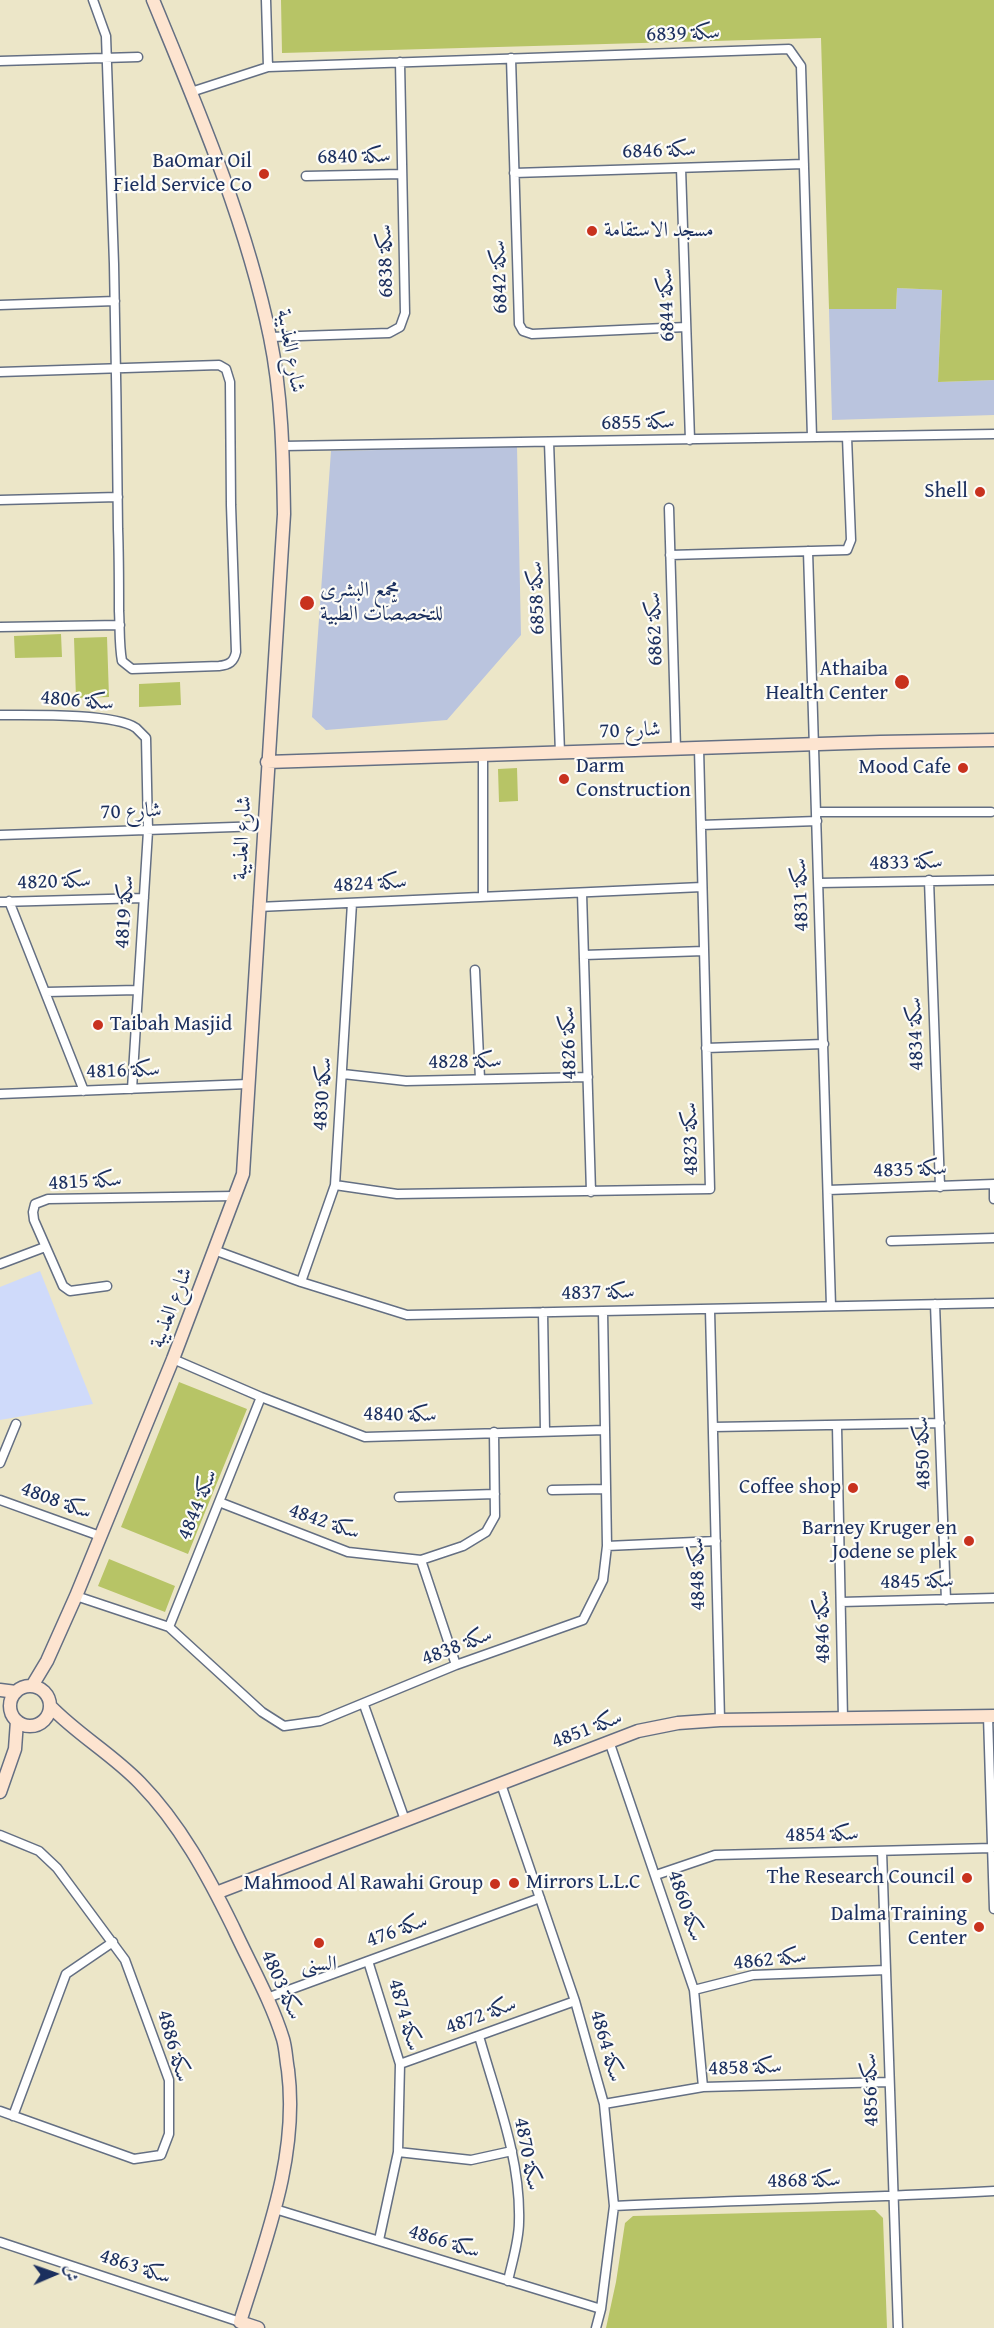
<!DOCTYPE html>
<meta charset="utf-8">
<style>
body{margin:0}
#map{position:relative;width:994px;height:2328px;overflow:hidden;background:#ece6c8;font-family:"Gentium Book Plus",Amiri,serif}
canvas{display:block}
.north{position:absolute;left:24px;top:2244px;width:60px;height:60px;-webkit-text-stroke:4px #fdfcf7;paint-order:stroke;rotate:88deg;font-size:16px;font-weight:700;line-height:24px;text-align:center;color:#1b2f5e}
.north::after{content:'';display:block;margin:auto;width:21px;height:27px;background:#1b2f5e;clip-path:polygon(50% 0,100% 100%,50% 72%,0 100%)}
</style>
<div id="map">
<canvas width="994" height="2328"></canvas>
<div class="north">ش</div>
</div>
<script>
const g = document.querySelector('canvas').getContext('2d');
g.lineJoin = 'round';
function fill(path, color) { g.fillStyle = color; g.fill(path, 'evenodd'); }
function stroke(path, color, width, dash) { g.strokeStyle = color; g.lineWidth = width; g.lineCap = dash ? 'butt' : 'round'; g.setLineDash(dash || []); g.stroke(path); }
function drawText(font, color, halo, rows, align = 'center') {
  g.font = font + ' "Gentium Book Plus",Amiri,serif'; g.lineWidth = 4.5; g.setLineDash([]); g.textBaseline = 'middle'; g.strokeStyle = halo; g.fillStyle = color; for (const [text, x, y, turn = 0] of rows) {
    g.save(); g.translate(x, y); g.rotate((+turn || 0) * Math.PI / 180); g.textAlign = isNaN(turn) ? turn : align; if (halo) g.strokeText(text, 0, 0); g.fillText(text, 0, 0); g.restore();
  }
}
fill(new Path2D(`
 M40,1271L93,1404L0,1420V1287Z`), '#cfdafa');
fill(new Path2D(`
 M897,288L942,290L938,382L994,380V415L832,420L829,309H896Z
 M517,447L521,635L447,720L326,730L312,717L331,451Z`), '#bac4de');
fill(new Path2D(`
 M281,0H994V380L938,382L942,290L897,288L896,309H829L821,38L282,53Z
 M61,634L62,657L15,658L14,636Z
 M107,637L109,697L76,698L74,638Z
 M180,682L181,705L139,707V684Z
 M517,768L518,801L499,802L498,769Z
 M179,1382L247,1409L188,1554L121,1527Z
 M109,1559L175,1586L165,1612L98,1586Z
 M875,2210L883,2218L887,2328H606L616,2282L625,2223L633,2216Z`), '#b7c466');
const street = new Path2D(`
 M266,0L268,67
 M511,58L519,324L523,331L532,334L686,327
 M0,61L138,57
 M191,92L268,67L789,49L801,66L812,437
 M681,168L690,440
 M514,173L804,164
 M306,176L402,174
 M0,305L115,301
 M270,337L389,333L400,327L405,313L400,62
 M0,372L219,365L226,369L230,382L231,505L236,652C234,662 229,665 219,666L132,669L122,661C119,645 120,628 119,611C119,584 119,556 118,529C117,441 116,352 114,264L106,36L93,0
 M549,442L560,753
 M283,446L994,434
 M0,500L118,497
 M669,508L676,749
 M808,551L831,1306
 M670,555L847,550L851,540L847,437
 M0,627L120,625
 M0,715C29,715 114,713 136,728C139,731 143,735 146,738L148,831L132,1089
 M483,755V897
 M817,812H991
 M701,825L817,821
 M0,835L263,826
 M929,880L940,1187
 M819,883L994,880
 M582,893L591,1192
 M9,901L84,1091
 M0,902L144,898
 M258,907L702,887
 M584,955L704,951
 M475,970L480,1079
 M46,992L138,990
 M706,1048L824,1044
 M343,1074L406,1081L588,1077
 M0,1094L248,1084
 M994,1184V1199
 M335,1185L397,1194L710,1189L699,748
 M828,1190L994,1184
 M891,1241L994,1238
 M214,1250L301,1282L407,1315L994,1303
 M0,1264L45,1247
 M301,1282L335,1185L352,903
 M107,1286L70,1291L63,1286L34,1220L33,1212L35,1204L48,1199L235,1196
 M935,1304L946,1600
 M710,1310L720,1720
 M543,1312L545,1431
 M173,1359L261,1397L365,1437L605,1430
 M837,1426L843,1719
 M713,1427L940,1423
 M0,1463L16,1424
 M552,1490L606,1489
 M399,1497L495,1494
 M0,1500L100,1536
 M219,1502L348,1552L421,1560L463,1546L486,1532L495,1516L494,1432
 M607,1546L716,1541
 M421,1560L456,1665
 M76,1596L169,1627L262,1712L284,1726L320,1721L456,1665L583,1620L603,1580L607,1546L603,1311
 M841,1602L994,1598
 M169,1627L261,1397
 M364,1705L405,1820
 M988,1716L994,1909
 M609,1741L694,1990L703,2087
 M501,1784L575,2001L604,2104L614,2206L601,2309L596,2328
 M0,1835L39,1851L57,1868L125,1960L169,2080V2134L161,2155L134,2159L0,2111
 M882,1851L898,2328
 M656,1875L715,1855L992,1848
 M368,1961L400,2064L398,2152L379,2240
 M694,1990L753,1975L886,1970
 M267,1998L540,1898
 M479,2036C496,2097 521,2158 519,2222C519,2241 512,2262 508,2281
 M400,2064L575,2001
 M604,2104L703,2087L889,2082
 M13,2116L66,1974L113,1942
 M398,2152L471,2160L512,2151
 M614,2206C741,2200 867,2198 994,2191
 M275,2209L601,2309
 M0,2242L240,2322`);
const secondary = new Path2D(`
 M267,762L880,742L994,740
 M32,1686L47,1661L76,1596L173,1359L243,1174L284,514C283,455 282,395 270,337C246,221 198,109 153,0
 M10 1706a20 20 0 1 1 40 0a20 20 0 1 1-40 0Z
 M0,1690L16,1692
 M50,1706C78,1735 112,1754 140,1783C180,1824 208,1876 233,1927C250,1964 271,2000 283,2039C286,2049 286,2060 288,2070C299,2157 265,2241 240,2322L258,2328
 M0,1792L15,1749L17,1721
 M216,1893L638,1731L678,1723L720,1720L994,1716`);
stroke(street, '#646f83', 11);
stroke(secondary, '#646f83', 15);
stroke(street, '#fff', 8);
stroke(secondary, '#fde4d0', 12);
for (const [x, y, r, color] of [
 [264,174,6,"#c8321e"],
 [592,231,6,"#c8321e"],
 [980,492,6,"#c8321e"],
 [307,603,8,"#c8321e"],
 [902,682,8,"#c8321e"],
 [963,768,6,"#c8321e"],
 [564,779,6,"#c8321e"],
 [98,1025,6,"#c8321e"],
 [853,1488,6,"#c8321e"],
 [969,1541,6,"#c8321e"],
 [967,1878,6,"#c8321e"],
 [514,1883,6,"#c8321e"],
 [495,1884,6,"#c8321e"],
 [979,1927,6,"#c8321e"],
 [319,1943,6,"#c8321e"]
]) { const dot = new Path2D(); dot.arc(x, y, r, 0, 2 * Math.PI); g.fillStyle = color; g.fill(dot); stroke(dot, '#fdfcf7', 2); }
drawText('21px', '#1b2f5e', '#fdfcf7', [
 ["سكة 6839",683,34,-2],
 ["سكة 6846",659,151,-2],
 ["سكة 6840",354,157,-1],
 ["سكة 6838",386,261,-91],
 ["سكة 6842",500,277,-92],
 ["سكة 6844",667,305,-92],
 ["شارع العذيبة",290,351,80],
 ["سكة 6855",638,423,-1],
 ["سكة 6858",537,598,-92],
 ["سكة 6862",655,629,-92],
 ["سكة 4806",77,701,5],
 ["شارع 70",630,731,-2],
 ["شارع 70",131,812,-2],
 ["شارع العذيبة",243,838,-87],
 ["سكة 4833",906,863,-1],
 ["سكة 4820",54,882,-2],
 ["سكة 4824",370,884,-3],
 ["سكة 4831",801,895,-92],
 ["سكة 4819",125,912,-86],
 ["سكة 4834",916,1034,-92],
 ["سكة 4826",569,1043,-92],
 ["سكة 4828",465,1062,-1],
 ["سكة 4816",123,1071,-2],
 ["سكة 4830",323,1094,-86],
 ["سكة 4823",691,1139,-91],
 ["سكة 4835",910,1170,-2],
 ["سكة 4815",85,1182,-3],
 ["سكة 4837",598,1293,-1],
 ["شارع العذيبة",172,1308,-69],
 ["سكة 4840",400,1415,1],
 ["سكة 4850",923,1453,-92],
 ["سكة 4808",56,1501,20],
 ["سكة 4844",198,1505,-68],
 ["سكة 4842",324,1522,19],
 ["سكة 4848",698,1574,-91],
 ["سكة 4845",917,1582,-1],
 ["سكة 4846",823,1627,-91],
 ["سكة 4838",457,1647,-21],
 ["سكة 4851",587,1730,-21],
 ["سكة 4854",822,1835,-1],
 ["سكة 4860",685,1906,71],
 ["سكة 476",397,1931,-20],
 ["سكة 4862",770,1960,-6],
 ["سكة 4803",281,1985,66],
 ["سكة 4874",404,2015,74],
 ["سكة 4872",481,2016,-20],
 ["سكة 4886",173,2046,74],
 ["سكة 4864",606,2046,74],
 ["سكة 4858",745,2068,-2],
 ["سكة 4856",871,2090,-92],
 ["سكة 4870",527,2154,79],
 ["سكة 4868",804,2181,-1],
 ["سكة 4866",444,2242,17],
 ["سكة 4863",135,2267,18]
]);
drawText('21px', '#1b2f5e', '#fdfcf7', [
 ["BaOmar Oil",252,162],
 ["Field Service Co",252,186],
 ["مسجد الاستقامة",604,231,"left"],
 ["Shell",968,492],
 ["مجمع البشرى",320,591,"left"],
 ["للتخصصّات الطبية",320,615,"left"],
 ["Athaiba",888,670],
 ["Health Center",888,694],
 ["Darm",576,767,"left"],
 ["Construction",576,791,"left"],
 ["Mood Cafe",951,768],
 ["Taibah Masjid",110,1025,"left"],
 ["Coffee shop",841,1488],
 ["Barney Kruger en",957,1529],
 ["Jodene se plek",957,1553],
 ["The Research Council",955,1878],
 ["Mirrors L.L.C",526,1883,"left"],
 ["Mahmood Al Rawahi Group",483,1884],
 ["Dalma Training",967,1915],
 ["Center",967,1939],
 ["السنى",319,1965,"center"]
], 'right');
</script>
